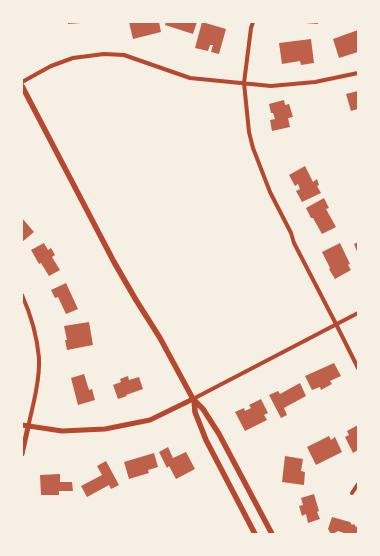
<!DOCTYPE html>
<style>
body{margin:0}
#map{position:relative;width:380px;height:556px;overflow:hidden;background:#f6efe4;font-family:"Open Sans",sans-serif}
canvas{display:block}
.frame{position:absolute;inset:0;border:23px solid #f6efe4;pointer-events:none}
</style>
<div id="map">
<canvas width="380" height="556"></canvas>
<div class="frame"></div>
</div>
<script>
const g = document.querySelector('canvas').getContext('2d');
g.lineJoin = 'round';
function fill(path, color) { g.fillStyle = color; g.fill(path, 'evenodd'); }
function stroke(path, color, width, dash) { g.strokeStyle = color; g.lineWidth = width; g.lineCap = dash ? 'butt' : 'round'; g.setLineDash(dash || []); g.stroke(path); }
fill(new Path2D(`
 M68,22H81V23L68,24Z
 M129,22H159L161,32L133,39Z
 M166,22H197L193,34L165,25Z
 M202,22L226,29L219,54L211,52L213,45H210L208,51L195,48Z
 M305,22H318V24L305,23Z
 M358,30V52L339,58L333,39Z
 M311,39L314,63L301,65L300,61L282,64L279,43Z
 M358,91V109L351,111L346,94Z
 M284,100L285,105L289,104L293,117L288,118L290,127L272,131L270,120L275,119L273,113H271L269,104Z
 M305,166L313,182L317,179L319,185L317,186L321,193L302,202L296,191L300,189L298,184L295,186L289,175Z
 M324,198L329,208L326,209L336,227L322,234L313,218H311L306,208Z
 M22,218L34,232L22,242Z
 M358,242V254L354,244Z
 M44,243L48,250L51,248L55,255L52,257L60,270L49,276L41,263L39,264L31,250Z
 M340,243L350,264L348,265L351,270L335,279L329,269L330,268L322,252Z
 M66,283L78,309L66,314L58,297L55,298L51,290Z
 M89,322L93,345L67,350L65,340H67L64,326Z
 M334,363L341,376L330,381L332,384L321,390L320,387L312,390L305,376Z
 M84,374L89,390L92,389L95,400L78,405L71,378Z
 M128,376L129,380L139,377L143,389L126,395L127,396L118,399L113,385L121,382L120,379Z
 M300,383L306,396L284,408L287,415L281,418L269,395L278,391L280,394Z
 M261,399L268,413L264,415L267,420L245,431L235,412L244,408L245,411L251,408L249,405Z
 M358,425V450L353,453L345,437L349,435L347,431Z
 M329,436L331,440L335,437L342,452L316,465L307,447Z
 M168,447L173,458L186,452L195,469L176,479L169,466L167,468L159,452Z
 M154,453L158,467L148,470L149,473L129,479L124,462Z
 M285,456L303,459L301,471L305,472L304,485L282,482Z
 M106,461L119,485L111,489L109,485L87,497L81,486L102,475L97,466Z
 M60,474V482H72L73,491H59V495H41L40,475Z
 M314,494L319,511L317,512L320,519L308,523L306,514L302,516L299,506L303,505L301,498Z
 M332,517L350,522L352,525L354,524L356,527L358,526V534H347L338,531L333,534H331L328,529Z`), '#bf614a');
stroke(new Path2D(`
 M253,22L251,28L244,83L249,132L253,148L270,192L291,233L294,243L336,324L358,368
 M22,82L51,66L73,58L104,54L124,55L190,78L271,86L315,82L358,73
 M22,295C31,315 37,336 39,358C40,379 33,406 28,427
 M193,399L358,313
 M352,493L358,484`), '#b5482f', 4);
stroke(new Path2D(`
 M22,425L62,431L105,429L150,420L193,399
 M22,454L28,427`), '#b5482f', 5);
stroke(new Path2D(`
 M22,86L114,262L136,300L160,338L193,399L203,409L219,434L272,534
 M194,399L195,412L206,440L255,534`), '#b5482f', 5.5);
</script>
